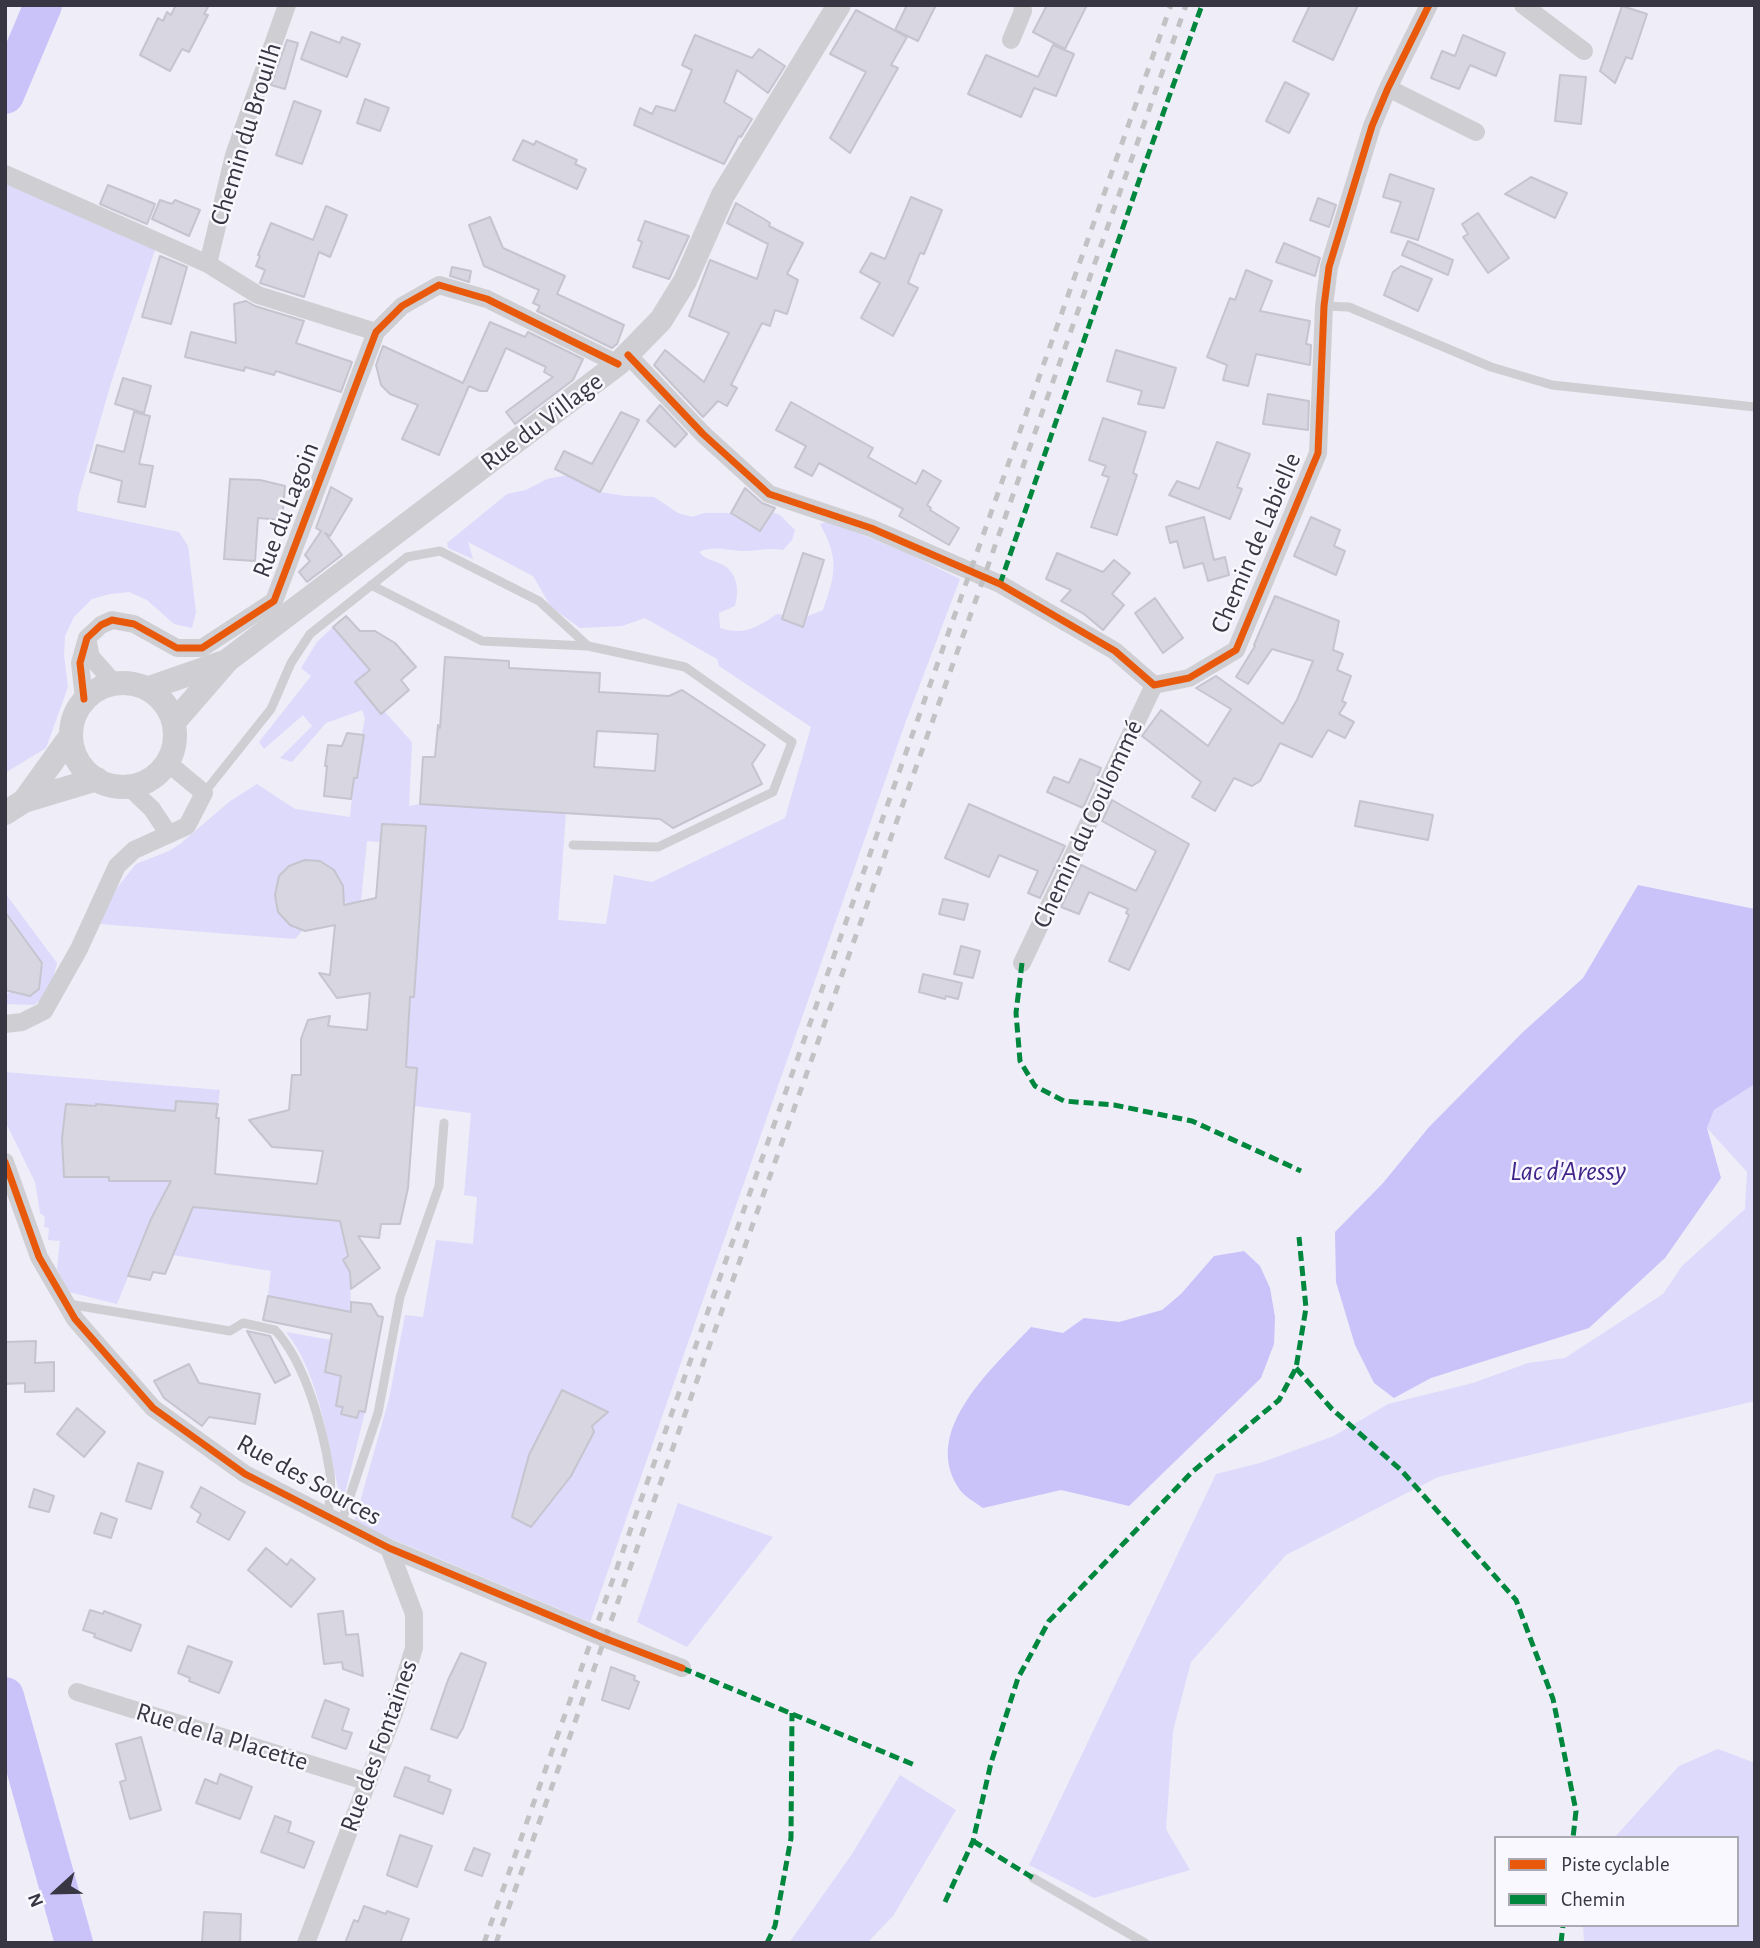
<!DOCTYPE html>
<meta charset="utf-8">
<style>
body{margin:0}
#map{position:relative;width:1760px;height:1948px;overflow:hidden;background:#eeedf8;font-family:"Alegreya Sans",sans-serif}
canvas{display:block}
.frame{position:absolute;inset:0;border:7px solid #373642;pointer-events:none}
.legend{position:absolute;left:1494px;top:1836px;width:245px;height:91px;box-sizing:border-box;background:#f8f8fe;border:2px solid #abaab3;margin:0;padding:9px 12px;list-style:none;font-size:21px;color:#373642}
.legend li{display:flex;align-items:center;gap:14px;height:35px}
.legend b{width:35px;border:2px solid #abaab3}
.north{position:absolute;left:21px;top:1857px;width:70px;height:70px;-webkit-text-stroke:5px #f8f8fe;paint-order:stroke;rotate:248deg;font-size:19px;font-weight:700;line-height:28px;text-align:center;color:#373642}
.north::after{content:'';display:block;margin:auto;width:24px;height:32px;background:#373642;clip-path:polygon(50% 0,100% 100%,50% 72%,0 100%)}
</style>
<div id="map">
<canvas width="1760" height="1948"></canvas>
<div class="frame"></div>
<ul class="legend">
<li><b style="height:9px;background:#e8590c"></b>Piste cyclable</li>
<li><b style="height:9px;background:#00873e"></b>Chemin</li>
</ul>
<div class="north">N</div>
</div>
<script>
const g = document.querySelector('canvas').getContext('2d');
g.lineJoin = 'round';
function fill(path, color) { g.fillStyle = color; g.fill(path, 'evenodd'); }
function stroke(path, color, width, dash) { g.strokeStyle = color; g.lineWidth = width; g.lineCap = dash ? 'butt' : 'round'; g.setLineDash(dash || []); g.stroke(path); }
function drawText(font, color, halo, rows, align = 'center') {
  g.font = font + ' "Alegreya Sans",sans-serif'; g.lineWidth = 5; g.setLineDash([]); g.textBaseline = 'middle'; g.strokeStyle = halo; g.fillStyle = color; for (const [text, x, y, turn = 0] of rows) {
    g.save(); g.translate(x, y); g.rotate((+turn || 0) * Math.PI / 180); g.textAlign = isNaN(turn) ? turn : align; if (halo) g.strokeText(text, 0, 0); g.fillText(text, 0, 0); g.restore();
  }
}
fill(new Path2D(`
 M5,182L156,247L111,383L78,498L77,511L179,532L188,546L196,612L192,628L174,624L147,600L129,592L110,594L92,599L74,617L65,636L64,655L68,687L46,748L5,773Z
 M568,475L600,492L625,496L654,497L678,513L692,517L704,513H731L760,530L772,512L780,515L795,530L792,540L783,550C768,547 758,551 744,551C727,551 715,545 699,552C708,561 708,558 719,563C737,570 740,589 735,606L719,613L720,628C744,636 758,627 777,614L783,615L782,620L788,622L790,617L803,627L806,617L823,610C836,574 839,558 820,524L829,521L909,554L960,579L906,721L590,1622L354,1523L389,1399L405,1315L423,1317L436,1240L473,1244L477,1197L464,1195L471,1113L414,1106L406,1067L410,997H414L426,827L382,824L380,842L367,841L361,901L354,906L344,902L343,886L337,874L334,875L330,871L331,868C313,856 296,859 281,874L280,882H278C272,905 281,922 303,930L295,939L100,924L116,889L136,864L169,851L180,844L229,802L257,784L295,809L350,817L354,778L365,718L362,710L326,723L292,762L280,758L312,726L303,715L264,749L259,742L311,676L301,668L317,642L333,627L373,667L384,711L412,742L409,806L420,804L566,813L558,920L606,924L614,875L652,882L785,818L811,727L719,666L717,659L645,618L622,626L580,628L551,607L533,576L468,542L473,559L448,548L447,543L507,494L526,490L547,479Z
 M5,893L57,963L49,994L34,1005L5,1004V992L7,994L16,987L30,996L39,989L40,980L35,972L44,965L12,921L5,925Z
 M5,1072L220,1090L218,1104L176,1101L175,1115L145,1112V1108L66,1105L63,1138L92,1141L93,1146L140,1147V1153L172,1155L171,1171H177L151,1219L117,1304L69,1292L57,1269L60,1241L48,1240L49,1228L44,1227L45,1217L40,1213L35,1182L5,1121ZM64,1159H153V1181H110L109,1177H64Z
 M1755,1084V1401L1438,1477L1286,1555L1191,1662L1173,1731L1166,1829L1190,1870L1094,1898L1029,1865L1216,1474L1260,1463L1334,1436L1388,1404L1473,1383L1528,1363L1565,1358L1663,1294L1682,1266L1745,1209L1747,1172L1707,1128L1714,1110Z
 M193,1207L342,1221L341,1227L350,1272L351,1312L268,1296L271,1271L173,1255Z
 M286,1332L331,1340L325,1372L341,1376L336,1405L343,1407L341,1414L357,1417L359,1411L365,1412L342,1505C329,1452 321,1375 286,1332Z
 M678,1503L773,1537L687,1647L637,1622Z
 M1718,1749L1755,1763V1943H1584L1583,1925H1737V1838H1614L1679,1766Z
 M900,1775L956,1810L893,1916L867,1943H789L852,1854Z`), '#dddafb');
fill(new Path2D(`
 M1638,885L1755,909V1084L1714,1110L1707,1128L1721,1178L1665,1258L1589,1328L1431,1378L1394,1398L1374,1383L1355,1345L1336,1282L1335,1232L1383,1183L1429,1127L1523,1032L1583,978Z
 M1244,1251L1260,1266L1270,1288L1275,1317L1274,1344L1261,1378L1129,1506L1061,1490L983,1508C975,1502 963,1496 958,1487C921,1429 995,1366 1031,1327L1063,1333L1084,1318L1119,1322L1162,1310L1181,1294L1214,1256Z`), '#c9c3f9');
stroke(new Path2D(`
 M5,95L43,5
 M5,1696L74,1943`), '#c9c3f9', 38);
const building = new Path2D(`
 M176,5H209L204,14L208,15L189,52L182,49L170,71L140,55L158,18L163,21L167,12L171,15Z
 M907,5H936L918,41L895,30Z
 M1047,5H1087L1065,49L1033,32Z
 M1310,5H1358L1333,60L1293,41Z
 M1622,6L1647,14L1632,59L1626,57L1615,83L1600,71Z
 M856,10L907,37L891,65L898,68L850,153L830,138L866,72L830,54Z
 M311,32L340,43L342,37L360,44L347,77L301,59Z
 M695,35L752,58L759,49L785,66L768,93L737,70L724,102L752,119L741,137L739,136L724,164L634,125L640,108L652,114L656,106L675,111L692,70L682,65Z
 M1463,35L1505,53L1496,76L1470,65L1459,89L1431,78L1442,51L1455,56Z
 M287,40L298,43L285,89L271,85Z
 M1053,45L1074,54L1056,96L1034,88L1021,117L968,94L986,55L1038,77Z
 M1560,75L1586,77L1581,124L1555,121Z
 M1285,82L1309,94L1289,133L1266,121Z
 M365,99L389,108L380,131L357,123Z
 M294,101L321,111L302,164L276,155Z
 M523,140L534,145L536,141L577,160L575,164L586,169L577,189L513,160Z
 M1390,174L1434,189L1418,240L1391,232L1401,202L1383,197Z
 M1531,177L1567,193L1555,218L1505,194Z
 M108,185L155,204L147,224L100,204Z
 M911,197L942,210L924,254L920,253L908,283L918,288L893,336L861,318L880,283L860,272L871,253L885,259Z
 M1318,198L1336,205L1329,227L1310,220Z
 M160,200L172,204L175,200L200,210L189,236L152,219Z
 M736,203L764,219L770,223L769,226L803,243L787,274L798,280L787,314L775,310L770,326L762,323L731,385L737,388L727,406L718,401L703,417L654,365L665,350L704,382L729,333L689,316L710,260L757,279L768,244L727,223Z
 M326,206L347,215L330,257L319,252L304,297L260,283L265,270L256,266L260,256L258,255L271,223L313,240Z
 M1478,213L1509,258L1488,273L1463,237L1468,234L1462,224Z
 M490,217L503,248L565,276L557,294L624,325L617,344L612,348L537,311L540,306L533,303L539,290L484,266L469,225Z
 M645,221L689,236L669,279L633,267L642,242L638,240Z
 M1408,241L1453,260L1448,275L1402,255Z
 M1284,243L1320,258L1315,276L1276,262Z
 M160,256L187,267L171,324L142,317Z
 M1401,266L1432,279L1418,311L1384,295L1393,272Z
 M452,267L471,271L469,282L450,276Z
 M1246,270L1272,281L1260,311L1310,321L1306,344L1311,345L1310,365L1256,354L1248,386L1223,380L1227,365L1207,357L1230,298L1235,300Z
 M246,301L255,306L304,321L296,343L352,362L341,392L276,371L274,375L245,367L244,371L185,357L191,332L236,343L234,304Z
 M490,322L525,337L528,332L583,359L573,380L515,424L506,412L553,377L544,372L546,367L506,348L487,391H480L469,386L439,455L402,439L418,405L390,394L381,385L376,365L383,346L463,383Z
 M1116,350L1176,368L1164,408L1138,404L1142,391L1107,381Z
 M123,378L151,386L144,413L115,404Z
 M1268,394L1309,401L1308,430L1263,424Z
 M791,402L873,448L868,457L916,484L923,470L941,481L927,505L931,508L930,510L959,528L949,545L899,516L903,509L819,463L812,476L795,467L806,446L776,430Z
 M660,405L687,434L675,447L647,421Z
 M134,412L150,416L139,464L153,466L145,507L118,502L122,481L90,472L97,445L124,452Z
 M621,412L639,420L600,492L555,469L564,451L592,464Z
 M1103,418L1146,432L1133,473L1137,475L1117,535L1091,527L1109,477L1102,475L1106,466L1089,460Z
 M1217,442L1250,454L1237,487L1242,489L1230,519L1169,495L1177,481L1199,489Z
 M230,479L260,480L285,486L282,520L258,518L255,561L224,559Z
 M331,487L352,499L330,536L325,533L342,555L307,582L299,572L310,561L305,555L321,531L316,528Z
 M745,488L762,503L775,508L760,531L731,513Z
 M1204,517L1214,560L1225,557L1229,575L1208,581L1203,563L1184,568L1177,541L1170,543L1166,527Z
 M1311,517L1340,530L1334,546L1345,551L1336,575L1294,556Z
 M803,553L824,560L803,627L782,619Z
 M1057,553L1103,572L1114,560L1130,573L1112,594L1124,605L1103,630L1084,614L1061,601L1071,590L1046,579Z
 M1275,596L1339,621L1333,650L1343,654L1337,670L1351,676L1342,701L1346,703L1339,714L1354,722L1345,738L1328,730L1312,757L1280,743L1260,781L1252,786L1234,778L1215,811L1192,797L1201,782L1142,736L1161,710L1208,746L1231,709L1196,688L1216,676L1283,724L1297,700L1313,661L1272,649L1248,684L1236,677L1255,646L1254,645Z
 M1155,598L1183,638L1163,653L1135,613Z
 M346,616L360,631H375L395,643L416,667L401,680L409,690L381,714L355,682L370,670L333,627Z
 M445,657L509,661V668L600,673L599,692L669,696L682,690L765,745L752,764L762,784L673,828L660,819L420,804L423,757H435L438,725L440,728ZM597,731L658,734L655,771L594,767Z
 M347,733L364,735L357,778H354L351,799L324,796L327,766H325L328,745L342,746Z
 M1080,759L1101,768L1083,808L1047,792L1054,777L1069,783Z
 M1112,800L1189,844L1129,970L1109,961L1129,915L1126,913L1128,909L1089,892L1079,914L1061,907L1081,865L1136,891L1156,851L1102,821Z
 M1360,801L1433,815L1428,840L1355,826Z
 M969,804L1065,846L1040,898L1028,893L1038,871L999,855L989,877L945,858Z
 M382,824L426,826L414,997H410L406,1067L417,1068L408,1188L400,1224H381L379,1238L358,1236L380,1268L351,1289L350,1272L343,1260L348,1256L340,1221L193,1207L165,1274L153,1272L150,1280L128,1276L151,1219L171,1181H109V1177H64L62,1138L66,1104L96,1106V1104L175,1111L176,1101L218,1104L216,1118H219L215,1174L317,1184L323,1151L272,1147L249,1120L289,1110L292,1075H301V1039L308,1020L330,1016L328,1026L367,1030L370,993L337,998L319,973L330,975L335,925L305,931L290,925L278,912L275,895L279,876L289,866L305,860L320,861L334,870L343,886L344,905L376,898Z
 M943,899L968,904L964,920L939,914Z
 M5,912L42,963L39,989L30,996L5,990Z
 M961,946L980,951L973,978L954,974Z
 M923,974L962,983L958,999L946,996L945,999L919,992Z
 M268,1296L351,1312V1302L371,1304L378,1316L383,1317L365,1412L359,1411L357,1418L341,1414L343,1407L336,1406L341,1376L325,1372L332,1334L263,1320Z
 M247,1331L270,1336L290,1375L275,1383Z
 M36,1341L35,1363L54,1362V1391L25,1392V1383L5,1384V1342Z
 M189,1364L199,1383L260,1394L255,1424L209,1417L202,1426L164,1398L154,1381Z
 M562,1390L608,1412L592,1426L594,1432L571,1476L531,1527L512,1517L529,1455Z
 M77,1408L105,1432L84,1457L57,1434Z
 M138,1463L163,1472L151,1509L126,1501Z
 M201,1487L245,1512L229,1540L197,1522L201,1514L191,1507Z
 M34,1489L54,1496L49,1512L29,1507Z
 M101,1513L117,1519L111,1538L94,1533Z
 M266,1548L287,1565L291,1559L315,1579L291,1607L248,1570Z
 M90,1610L103,1614L104,1611L141,1625L131,1651L94,1637L95,1634L83,1630Z
 M343,1611L346,1635L358,1634L363,1676L343,1669L342,1662L324,1664L318,1614Z
 M188,1646L232,1662L219,1693L189,1681L190,1678L178,1673Z
 M461,1653L486,1663L463,1728L457,1738L431,1729L448,1680Z
 M611,1667L635,1676L634,1680L639,1682L629,1709L602,1700Z
 M325,1700L349,1709L342,1730L352,1733L346,1749L312,1737Z
 M141,1737L161,1810L130,1819L120,1782L126,1780L116,1744Z
 M405,1767L430,1776L428,1781L451,1790L443,1814L394,1796Z
 M220,1774L252,1787L240,1819L196,1803L205,1779L217,1784Z
 M275,1816L291,1822L288,1832L314,1842L304,1868L261,1852Z
 M400,1835L432,1846L417,1887L387,1875Z
 M474,1848L490,1854L482,1876L465,1870Z
 M364,1906L386,1914L387,1911L409,1919L400,1943H345L354,1920L358,1922Z
 M204,1912L241,1914L240,1943H202Z`);
fill(building, '#d7d6e1');
stroke(building, '#c5c4cf', 2);
stroke(new Path2D(`
 M1324,306L1349,307L1491,367L1552,385L1755,407
 M371,585L482,641L587,646
 M204,793L271,709L291,663L310,634L407,557L440,551L539,601L588,646L685,667L792,742L773,792L658,847L573,845
 M68,1304L230,1331L243,1323L275,1330C306,1363 323,1429 330,1473C332,1486 329,1502 328,1516
 M341,1523L378,1413L400,1297L439,1186L444,1123
 M1033,1878L1145,1943`), '#cfcfd3', 9);
stroke(new Path2D(`
 M1523,5L1584,51
 M1011,40L1023,11L1022,5
 M1388,88L1476,132
 M5,174L208,264L258,295L376,332
 M208,264L234,155L287,5
 M628,355L703,434L769,494L871,528L1000,584L1115,651L1154,685L1189,678L1236,650L1318,453L1324,306L1329,267L1372,126L1388,88L1429,5
 M87,638L91,657L115,684
 M84,699L80,663L87,638L101,625L112,620L134,624L177,648H202L274,601L376,332L402,306L439,285L487,299L618,364
 M129,787L152,809L168,833
 M1022,963L1154,685
 M5,1024L22,1022L44,1011L79,949L117,866L134,850L187,826L204,793L168,763
 M5,1162L39,1257L75,1319L153,1408L245,1474L389,1548L604,1638L682,1668
 M77,1692L368,1782
 M306,1943L394,1713L414,1648V1614L389,1548`), '#cfcfd3', 18);
stroke(new Path2D(`
 M71 735a52 52 0 1 1 104 0a52 52 0 1 1-104 0Z
 M149,688L221,663
 M175,721L228,660L618,364L661,320L685,281L723,195L839,5
 M24,801L70,737
 M5,813L24,801L97,779`), '#cfcfd3', 24);
stroke(new Path2D(`
 M484,1943L1171,5
 M496,1943L984,577L1186,5`), '#c2c2c4', 5, [9, 9]);
stroke(new Path2D(`
 M1000,584L1141,175L1202,5
 M1022,963L1016,1013L1020,1061L1035,1086L1064,1101L1114,1105L1192,1121L1301,1171
 M1296,1368L1332,1409L1401,1470L1516,1600L1553,1699L1576,1811L1573,1838
 M682,1668L917,1766
 M973,1841L1033,1878
 M945,1902L973,1841L991,1763L1018,1678L1049,1621L1192,1472L1279,1400L1296,1368L1306,1308L1299,1237
 M767,1943L775,1926L791,1838L792,1713
 M1561,1943L1563,1925`), '#00873e', 5, [10, 5]);
stroke(new Path2D(`
 M628,355L703,434L769,494L871,528L1000,584L1115,651L1154,685L1189,678L1236,650L1318,453L1324,306L1329,267L1372,126L1388,88L1429,5
 M84,699L80,663L87,638L101,625L112,620L134,624L177,648H202L274,601L376,332L402,306L439,285L487,299L618,364
 M5,1162L39,1257L75,1319L153,1408L245,1474L389,1548L604,1638L682,1668`), '#e8590c', 7);
drawText('26px', '#373642', '#f8f8fe', [
 ["Chemin du Brouilh",246,134,-73],
 ["Rue du Village",542,422,-37],
 ["Rue du Lagoin",286,510,-69],
 ["Chemin de Labielle",1256,543,-67],
 ["Chemin du Coulommé",1088,824,-65],
 ["Rue des Sources",309,1480,29],
 ["Rue de la Placette",222,1737,17],
 ["Rue des Fontaines",379,1746,-70]
]);
drawText('italic 28px', '#41258a', '#f8f8fe', [
 ["Lac d'Aressy",1568,1172]
]);
</script>
